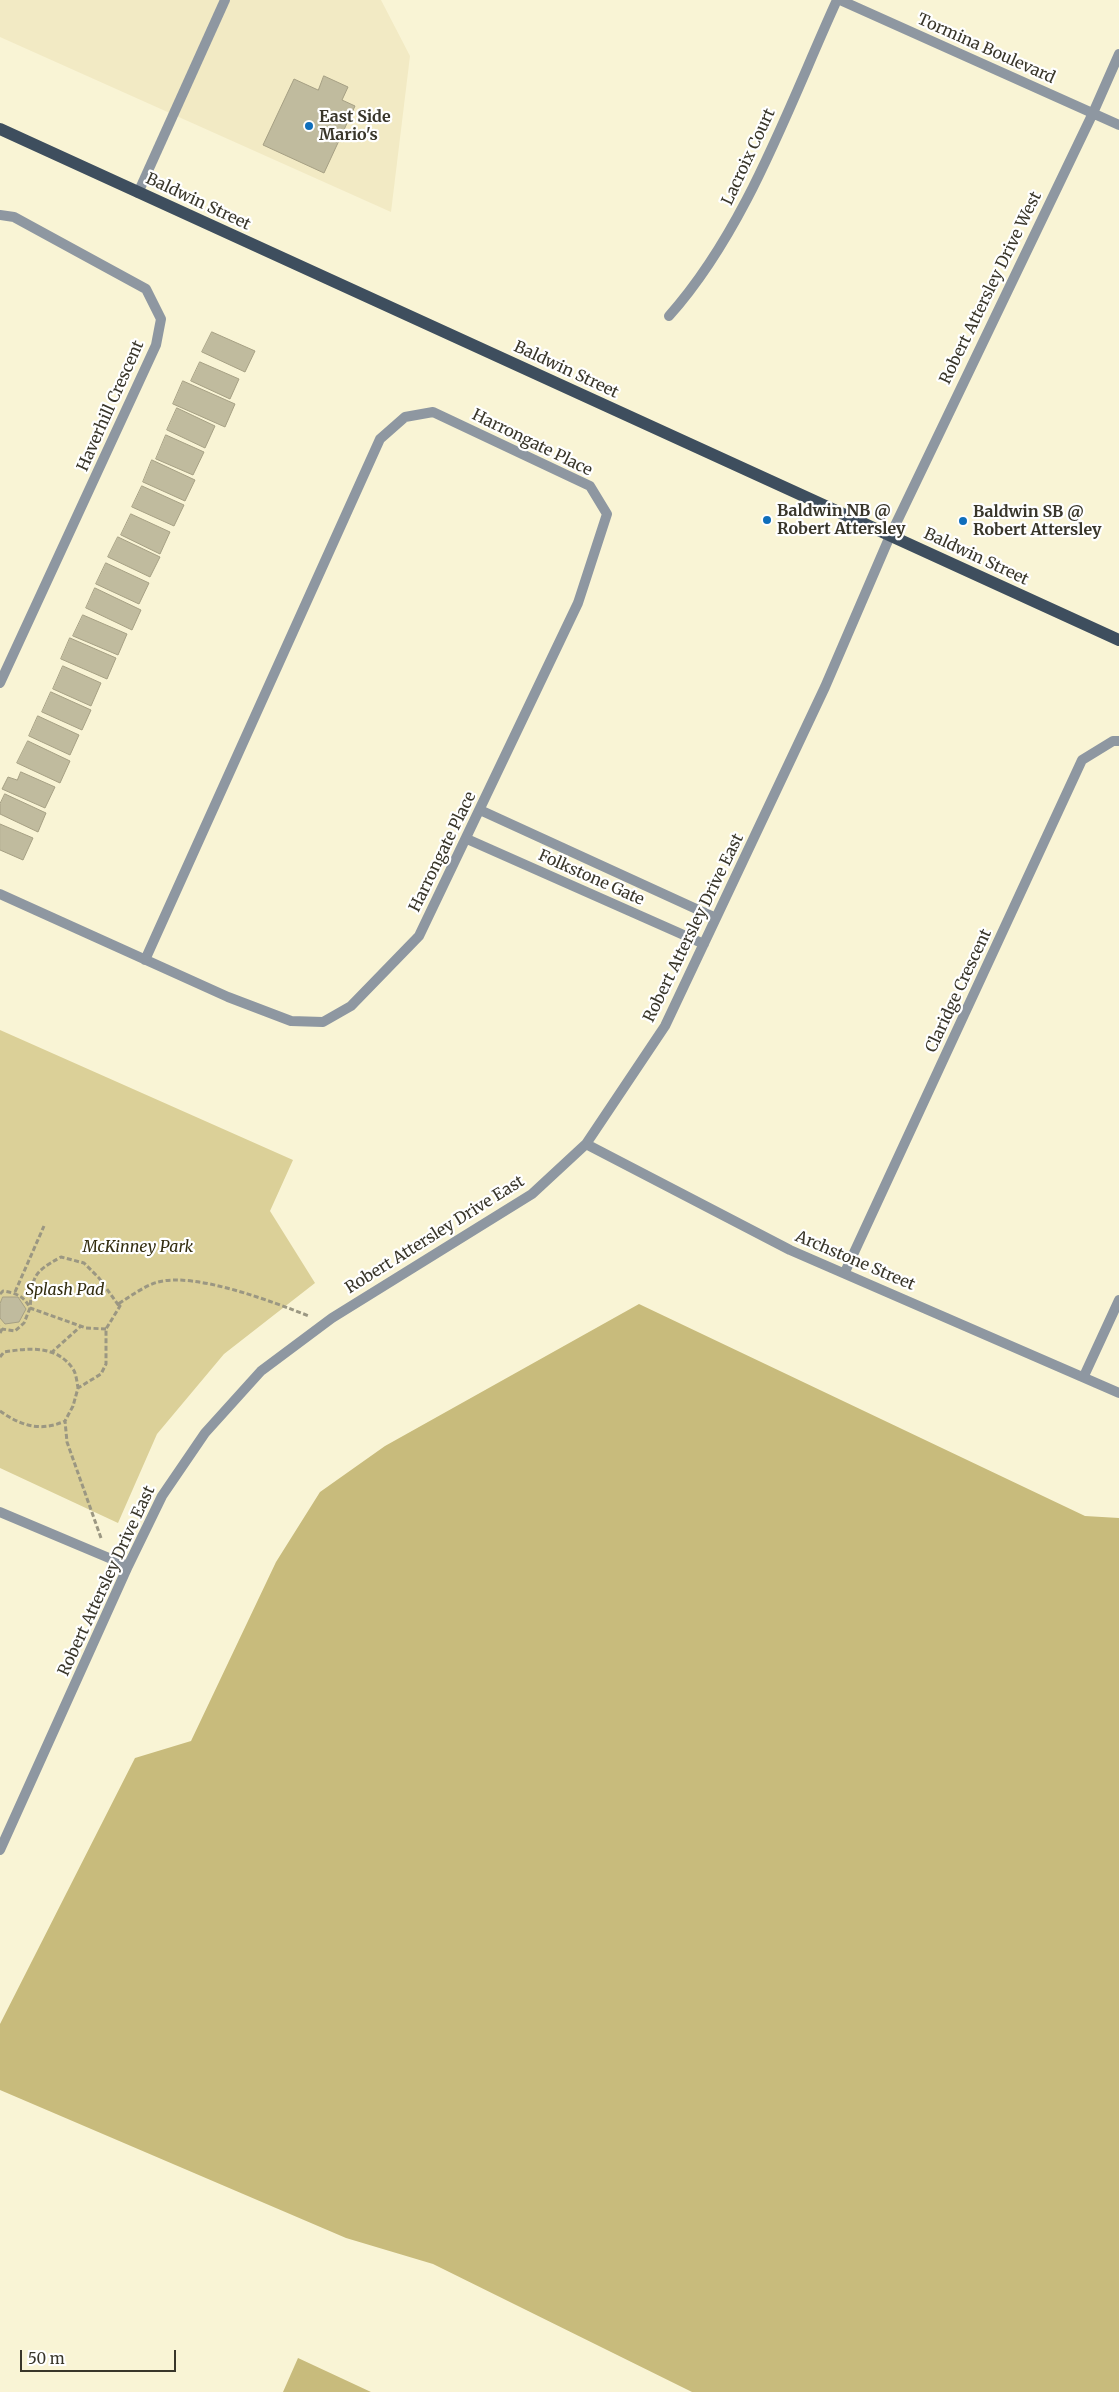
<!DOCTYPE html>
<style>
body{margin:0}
#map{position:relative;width:1119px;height:2392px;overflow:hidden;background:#f9f4d5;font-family:Merriweather,serif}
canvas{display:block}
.scale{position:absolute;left:20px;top:2350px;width:156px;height:22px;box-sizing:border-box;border:2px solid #39362a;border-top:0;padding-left:6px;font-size:15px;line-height:18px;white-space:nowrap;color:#39362a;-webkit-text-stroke:4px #fff;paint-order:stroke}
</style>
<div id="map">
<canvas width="1119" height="2392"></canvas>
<div class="scale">50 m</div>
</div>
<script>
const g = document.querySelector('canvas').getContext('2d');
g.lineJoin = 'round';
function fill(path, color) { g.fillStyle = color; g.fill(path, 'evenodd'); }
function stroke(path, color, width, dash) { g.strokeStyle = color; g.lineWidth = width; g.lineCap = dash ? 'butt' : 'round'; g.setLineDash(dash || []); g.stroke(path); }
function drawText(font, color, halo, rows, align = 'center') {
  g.font = font + ' Merriweather,serif'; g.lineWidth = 4.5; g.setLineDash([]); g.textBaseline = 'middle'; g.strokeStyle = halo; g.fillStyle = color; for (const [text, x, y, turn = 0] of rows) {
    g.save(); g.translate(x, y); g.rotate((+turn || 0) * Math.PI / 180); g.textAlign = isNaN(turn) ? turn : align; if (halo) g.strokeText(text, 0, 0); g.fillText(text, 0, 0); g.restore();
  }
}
fill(new Path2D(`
 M0,0H381L410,56L391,212L0,37Z`), '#f2eac4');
fill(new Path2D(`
 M0,1030L293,1160L270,1211L315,1283L224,1354L157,1434L118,1523L0,1468Z`), '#dbd098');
fill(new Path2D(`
 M639,1304L1085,1516L1119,1518V2392H692L433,2264L346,2238L0,2090V2024L135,1758L191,1741L276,1562L320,1492L385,1446Z
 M298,2358L371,2392H283Z`), '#c8bb7c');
const building = new Path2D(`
 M324,76L348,87L342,100L355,106L324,173L263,145L294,79L318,90Z
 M212,332L255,351L245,372L202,352Z
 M200,362L239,379L230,399L191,381Z
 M183,381L235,404L225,427L173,404Z
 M177,408L215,426L205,448L167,430Z
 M166,435L204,452L193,475L156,459Z
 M152,460L195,480L185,501L143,482Z
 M142,486L184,505L174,526L132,507Z
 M131,514L170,532L160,554L121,535Z
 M118,537L160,557L150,577L108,557Z
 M106,563L149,583L139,604L96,584Z
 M95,588L141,610L132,630L86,608Z
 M83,615L127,634L118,655L73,636Z
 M70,638L116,658L107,679L61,659Z
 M63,666L101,683L91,706L53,689Z
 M51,692L91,710L82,730L42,712Z
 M38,716L79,735L70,755L29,736Z
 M28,741L70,761L60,783L17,763Z
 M21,772L55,787L45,808L2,789L8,777L17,780Z
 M5,794L46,813L38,832L0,814V804Z
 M0,824L33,838L23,860L0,850Z
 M3,1297H18L26,1309L19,1322L5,1324L0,1318V1304Z`);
fill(building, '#c0bb9e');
stroke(building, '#a6a084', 1);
stroke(new Path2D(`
 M15,1292L44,1226
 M0,1294L3,1291C16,1293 24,1296 30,1308L24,1323L15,1331L2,1329L0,1326
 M106,1329L86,1328L30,1308C33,1276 32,1273 61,1257L84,1263L99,1278L119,1306
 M0,1333L2,1329
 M51,1353L81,1326
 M0,1357L4,1352C29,1348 57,1345 73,1369C76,1373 77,1382 78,1388
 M0,1411C21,1426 41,1432 65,1421
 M101,1538L67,1442L65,1421L73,1406L78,1388L101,1374L106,1364V1329L120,1306L118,1304C131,1296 144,1286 158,1282C196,1272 273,1302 309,1316`), '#9b9782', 3, [5, 2.5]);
stroke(new Path2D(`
 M138,193L225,0`), '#8e97a1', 10);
stroke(new Path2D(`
 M840,0L1119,125
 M0,215L14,217L146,289L161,319L156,345L0,683
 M669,316C746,230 789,105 837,0
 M480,810L716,918
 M467,839L704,944
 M0,894L228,997L291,1021L323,1022L351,1006L419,936L578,603L607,514L590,486L433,412L405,417L380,439L145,960
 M586,1144L790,1250L1119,1393
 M845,1272L1082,760L1113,741H1119
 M1084,1376L1119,1300
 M0,1512L128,1566
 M0,1850L128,1566L162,1496L205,1433L261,1371L332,1318L532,1194L586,1144L665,1026L825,687L890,536L1093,113L1119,54`), '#8e97a1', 10);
stroke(new Path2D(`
 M0,129L1119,640`), '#3e4e5e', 12);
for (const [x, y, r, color] of [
 [309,126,5,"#0f6ebb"],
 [767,520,5,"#0f6ebb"],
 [963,521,5,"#0f6ebb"]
]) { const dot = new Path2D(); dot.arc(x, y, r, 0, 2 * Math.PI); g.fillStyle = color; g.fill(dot); stroke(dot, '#fff', 2); }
drawText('16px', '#39362a', '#fff', [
 ["Tormina Boulevard",986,49,24],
 ["Lacroix Court",749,157,-65],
 ["Baldwin Street",198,202,25],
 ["Robert Attersley Drive West",991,288,-64],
 ["Baldwin Street",566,370,25],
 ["Haverhill Crescent",111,406,-66],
 ["Harrongate Place",532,443,26],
 ["Baldwin Street",976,557,25],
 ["Harrongate Place",443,852,-64],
 ["Folkstone Gate",591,878,24],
 ["Robert Attersley Drive East",694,928,-64],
 ["Claridge Crescent",959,991,-65],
 ["Robert Attersley Drive East",435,1235,-32],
 ["Archstone Street",855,1261,23],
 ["Robert Attersley Drive East",107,1581,-65]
]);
drawText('bold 16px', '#39362a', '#fff', [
 ["East Side",319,117],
 ["Mario's",319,135],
 ["Baldwin NB @",777,511],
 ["Robert Attersley",777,529],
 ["Baldwin SB @",973,512],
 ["Robert Attersley",973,530]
], 'left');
drawText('italic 16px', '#332d10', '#fff', [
 ["McKinney Park",138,1247],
 ["Splash Pad",65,1290]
]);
</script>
